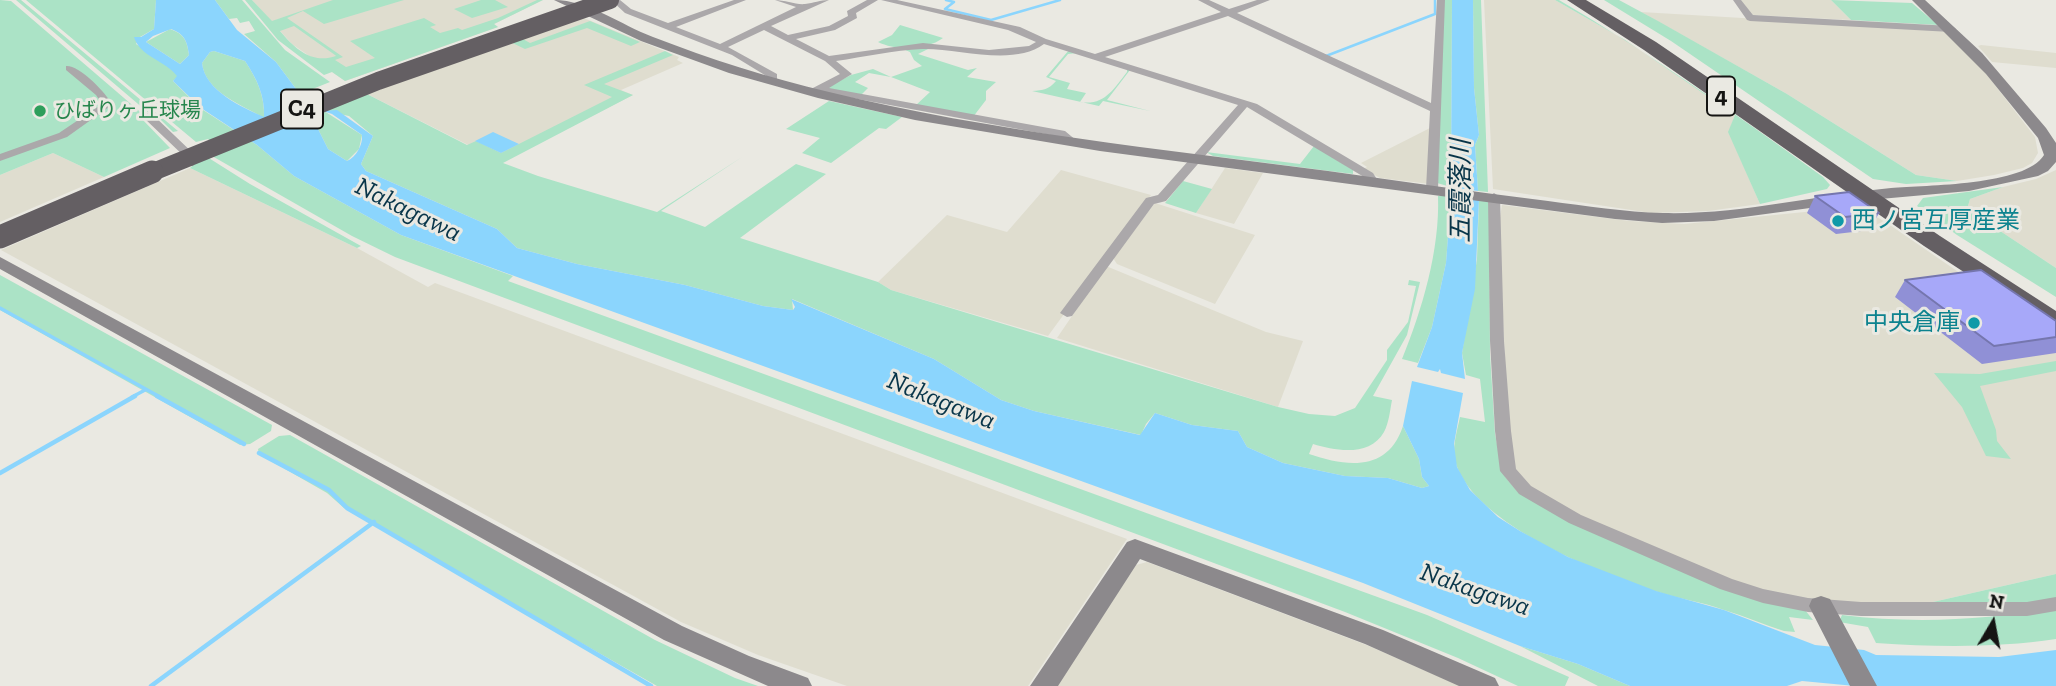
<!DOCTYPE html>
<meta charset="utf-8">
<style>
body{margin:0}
#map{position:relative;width:2056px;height:686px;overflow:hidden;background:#eae9e2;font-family:"Zilla Slab",serif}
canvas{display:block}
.north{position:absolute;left:1958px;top:588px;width:70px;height:70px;-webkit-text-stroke:5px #eae9e2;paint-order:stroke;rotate:10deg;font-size:19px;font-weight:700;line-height:28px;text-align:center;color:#151513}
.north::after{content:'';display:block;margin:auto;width:24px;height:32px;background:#151513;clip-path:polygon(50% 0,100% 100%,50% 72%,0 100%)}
</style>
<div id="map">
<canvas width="2056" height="686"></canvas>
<div class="north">N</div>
</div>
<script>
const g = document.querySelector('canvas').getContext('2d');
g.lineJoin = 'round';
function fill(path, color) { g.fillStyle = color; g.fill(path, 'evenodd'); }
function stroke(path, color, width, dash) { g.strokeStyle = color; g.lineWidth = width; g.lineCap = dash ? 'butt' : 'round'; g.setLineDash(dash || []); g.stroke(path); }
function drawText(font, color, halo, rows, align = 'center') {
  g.font = font + ' "Zilla Slab","Noto Sans JP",serif'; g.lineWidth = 6; g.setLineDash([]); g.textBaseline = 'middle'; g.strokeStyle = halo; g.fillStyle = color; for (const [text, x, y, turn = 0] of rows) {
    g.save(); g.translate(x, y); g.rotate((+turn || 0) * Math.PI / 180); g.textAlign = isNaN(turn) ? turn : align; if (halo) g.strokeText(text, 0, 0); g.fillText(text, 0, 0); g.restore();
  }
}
fill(new Path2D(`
 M252,0H543L494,24L498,27L345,81L292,44Z
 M1484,0H1555L1625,40L1735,115L1729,132L1760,204L1708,211L1651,213L1493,189Z
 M1740,0H1831L1851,20L1753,15Z
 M1641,12L1945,30L1977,62L2035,137L2038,153L2032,163L2023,168L1994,175L1957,181L1916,175L1787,94Z
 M574,14L679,57L677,60L683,63L621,90L633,95L502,162L359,90Z
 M1981,45L2056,53V68L1992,62L1978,46Z
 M1430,128V184L1380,178L1363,169L1367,167L1361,163Z
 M53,153L104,177L0,222V175Z
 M190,168L357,248L428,287L435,283L1127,539L1028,686H847L758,655L681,622L1,250Z
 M1225,168L1263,173L1234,224L1196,213Z
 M1061,170L1151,195L1048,336L891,290L878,282L947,215L1007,232Z
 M2056,170V268L1976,215L1968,206L1970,199L2003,187L2036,179Z
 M1155,203L1255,235L1215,304L1117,264L1113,258Z
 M1502,205L1630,221L1684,224L1845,208L1875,216L1887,223L2056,339V574L1933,602L1855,603L1800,598L1755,589L1574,514L1528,486L1515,473L1507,410L1499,223Z
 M1106,266L1266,332L1303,341L1278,407L1057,338Z
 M1147,562L1369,646L1461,686H1057L1136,565Z`), '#dfddcf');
fill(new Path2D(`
 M0,0L11,1L145,116L141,118L170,148L104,177L53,153L0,175Z
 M16,0H21L178,131L173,132L157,116L151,115Z
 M26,0H156L154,29L140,37L136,44L168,65L178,76L173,81L200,108L257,145L294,176L401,235L513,276L508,281L1427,615L1569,677L1565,686H1518L1458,658L1345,612L395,257L352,236L212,156L222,152L208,139L196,142Z
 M215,0H242L285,50L330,82L310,90L336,105L359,90L467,145L476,141L501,153L612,97L584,85L665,51L673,55L604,84L633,95L503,163L538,176L657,212L742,157L661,211L705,227L796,164L826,174L740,238L878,282L891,290L1278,407L1309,414L1335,416L1355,408L1387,360V350L1408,322L1416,286L1408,285L1409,280L1420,282L1407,335L1373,396L1392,400C1390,410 1389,423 1384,432C1370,457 1336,451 1313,444L1309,454C1347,467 1388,472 1403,426L1419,459L1422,477L1429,486L1422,488L1388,478L1345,476L1283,463L1247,447L1238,431L1192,425L1155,413L1146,424L1141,435L1034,411L1001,400L934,359L792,299L793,310L763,306L685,285L577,264L517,248L497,229L366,171L361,164L373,136L349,116L324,111L362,135L359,149L347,161L328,149L302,97L276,62L244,34L255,31L249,21L240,23L237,18L229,19Z
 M245,0H252L272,21L333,0H404L324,24L303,11L287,18L343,57L335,60L346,67L375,58L350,41L424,18L436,25L430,27L440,33L458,28L462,30L498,18L537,0H543L494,24L498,27L345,81L332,72L324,75L278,40ZM294,26L335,55L336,56C312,64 296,50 280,31Z
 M481,0H495L508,7L472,18L454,9Z
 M1442,0H1452L1451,187L1437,183Z
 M1473,0H1481L1488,192L1478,191L1475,145L1479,135L1474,88Z
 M1555,0H1559C1651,54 1737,115 1823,177L1830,185L1827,189L1760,204L1728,132L1735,115L1625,40Z
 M1604,0H1619L1658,21L1787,94L1916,175L1957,181L1906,184L1873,179L1671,41Z
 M1831,0L1912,3L1938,25L1851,20Z
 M590,21L640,42L631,46L587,28L525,49L502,38L514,34L530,43Z
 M900,25L943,38C927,50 896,51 878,42L892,35Z
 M170,29C184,34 187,40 189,55L180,64L146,42Z
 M932,47L918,54L968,70L977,68L967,77L996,82L986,91V100L973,117L915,106L930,92L891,77L869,73L855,82L868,88L859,97L825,88L851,75L873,69L891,77L922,66L914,60L910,52L903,49Z
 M1069,50L1078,53L1068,54L1049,77L1070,83L1067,89L1086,93L1080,102C1104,106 1113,90 1127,72V68L1130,70L1107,100L1150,111L1103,101L1099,106L1032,91C1044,90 1048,90 1056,81L1046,77Z
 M214,51L245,61C257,79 265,96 264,118C242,105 205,92 202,63L210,52Z
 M829,101L902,117L886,129L879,128L831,163L802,153L820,138L786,129Z
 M1314,146L1353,170V174L1213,156L1206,152L1300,164Z
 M204,155L250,184L361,246L357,248L190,168Z
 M1183,181L1212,189L1196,213L1165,203Z
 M2003,187L1970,199L1968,206L1976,215L2056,268V297L1957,235L1917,206L1923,198Z
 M1438,196H1451L1446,263L1432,327L1418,363L1402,359C1422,310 1440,250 1438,196Z
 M1479,199L1489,201L1490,354L1495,434L1502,469L1506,478L1517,491L1805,610L1813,620L1789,617L1795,632L1784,631C1764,625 1745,616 1724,610C1703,602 1680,599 1658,592C1600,574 1476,525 1456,464C1451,449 1457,432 1460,417L1485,422L1480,379L1466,375L1462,353L1477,259Z
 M0,275L272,425L271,431L250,444L240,445L0,310Z
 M2056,361V371L1980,386L1996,430L1997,441L2011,459L1986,456L1962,407L1934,373L1980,374Z
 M290,435L655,640L735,678L758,686H657L344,508L327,493L259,454L258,449L279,436Z
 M2056,574V600L2028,604L1933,602Z
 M2056,608V639C1996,648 1936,647 1876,643L1868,627L1839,622L1842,615C1914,624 1985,620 2056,608Z
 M1520,646L1578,664L1630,686H1598Z`), '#abe3c6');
fill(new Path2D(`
 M156,0H215L237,30L276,62L302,97L328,149L347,161C356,157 363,145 362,135L332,114L323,111L337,110L373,136L361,164L366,171L497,229L517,248L577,264L685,285L763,306L793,310L795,307L791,299L934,359L1001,400L1034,411L1140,435L1155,413L1192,425L1238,431L1247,447L1283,463L1345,476L1388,478L1422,488L1429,486L1422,477L1419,459L1403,426L1412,381L1463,393L1454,444L1457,467L1470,490L1498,517L1520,531L1568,557L1656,591L1724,610L1815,645L1864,650L1876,655L1999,657L2056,650V686H1855L1802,681L1787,686H1630L1578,664L1520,646L1363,583L401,235L294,176L257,145L201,108L173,81L177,76C165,60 140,57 134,37H141L154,29ZM171,29C184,34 187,40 189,55L180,64L146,42L153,36ZM214,51L245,61C257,79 265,96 264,117C242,107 205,91 202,63L210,52Z
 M1452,0H1473L1474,88L1479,135L1475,145L1478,191L1451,187Z
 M493,132L519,144L501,153L475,141Z
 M1451,196L1479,199L1475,289L1462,353L1465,379L1441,373L1440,369L1438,372L1417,367L1432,327L1446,263Z`), '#8bd5fd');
stroke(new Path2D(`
 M946,0L954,2L945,9L991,20L1060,0
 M1326,56L1435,14V0`), '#8bd5fd', 2.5);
stroke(new Path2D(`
 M0,308L160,397
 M132,397L145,390`), '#8bd5fd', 3.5);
stroke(new Path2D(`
 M157,396L244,444
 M259,453L329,490L347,508L651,686
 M0,473L135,396
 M151,686L374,522`), '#8bd5fd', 4.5);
fill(new Path2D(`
 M611,0H620L631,9L668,23L734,0H746L676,27L720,44L796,7L775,0C785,0 796,5 805,4C814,3 820,0 829,0L771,26L788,35L829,26L848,16L847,11L867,0H878L856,13L857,18L835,30L796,39L829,56L923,43L989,50L1029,46L1036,42L1008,30L881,0H897L1020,27L1046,39L1095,54L1221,12L1198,0H1209L1229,9L1257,0H1270L1237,13L1431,103L1437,0H1445L1438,189L1432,193L1426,189L1430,111L1228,16L1105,57L1257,104L1373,173L1378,181L1376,183H1368L1364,177L1247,107L1166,201L1154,204L1072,316L1067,317L1060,313L1146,198L1158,195L1238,105L1044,44C1013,67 958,48 922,49C894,50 864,57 836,61L852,74L829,88L1065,131L1077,141L1072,144L1061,137L820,92L811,93V89L840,74L825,61L764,30L728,47L777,74V84H769L768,77L732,55L625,13Z
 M1733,0H1741L1753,15L1951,26L1956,29L1951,32L1750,21L1747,20Z
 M66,66C79,65 103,90 110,101L109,107L67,137L0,161V154L59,133L99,106L100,101L96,95L66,70Z
 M148,113L152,114L197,157L199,159L193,166H185L183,164L187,159L144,118V114Z
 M1494,193L1500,197L1504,341L1511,431L1516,469L1531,486L1581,515L1732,579L1763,589L1808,598L1861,602H2027L2056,597V611L2027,616H1861L1808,612L1763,603L1720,589L1569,523L1519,494L1500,471L1495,431L1490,341L1488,197Z`), '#aba8aa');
fill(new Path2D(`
 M554,0C588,0 621,25 653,37C710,59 769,78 829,92C993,132 1161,149 1328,171C1401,181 1475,192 1548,201C1586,206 1625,212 1663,213C1739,215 1815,195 1891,188C1926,185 2025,186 2044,155L2038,138L1986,74L1912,0H1925L1982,53L2046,128L2056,143V162L2048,171L2038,176L1969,191L1869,200L1714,221L1662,223L1615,219L1100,151L915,120L818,98L729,73L641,41Z
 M0,257L682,626L749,656L808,678L812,686H768L664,640L0,269Z
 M1135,539L1383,630L1495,678L1499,686H1459L1365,644L1140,559L1058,686H1030L1127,542Z
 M1821,596L1830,599L1877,686H1850L1809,606L1812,599Z`), '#8c898c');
fill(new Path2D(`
 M1567,0H1586L1656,42L1940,236L2056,311V329L2048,327L1924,246L1644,50Z`), '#645f63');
stroke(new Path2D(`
 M148,174L378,81L610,0`), '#645f63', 18);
stroke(new Path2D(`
 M0,237L152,172`), '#645f63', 23);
fill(new Path2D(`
 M1815,196L1879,213L1870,230L1836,234L1807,213Z
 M1905,280L2056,321V353L1982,364L1895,297Z`), '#9090d6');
const building = new Path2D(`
 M1849,192L1879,213L1845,217L1815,196Z
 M1981,270L2056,321V337L1994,346L1905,280Z`);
fill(building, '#a7a8f9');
stroke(building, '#7576ae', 2);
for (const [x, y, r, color] of [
 [40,111,7,"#2e9e5b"],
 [1838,221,7,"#0f9aa8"],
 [1974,323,7,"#0f9aa8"]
]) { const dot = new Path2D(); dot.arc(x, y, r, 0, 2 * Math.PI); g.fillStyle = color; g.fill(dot); stroke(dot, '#eae9e2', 2.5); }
drawText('21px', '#27864d', '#eae9e2', [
 ["ひばりヶ丘球場",54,111]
], 'left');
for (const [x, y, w] of [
 [1721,96,28],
 [302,109,42]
]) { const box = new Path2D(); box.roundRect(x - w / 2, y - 19.5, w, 39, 5); g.fillStyle = '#eae9e2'; g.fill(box); stroke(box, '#151513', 2); }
drawText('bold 23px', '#151513', null, [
 ["4",1721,96],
 ["C4",302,109]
]);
drawText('24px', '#0d838f', '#eae9e2', [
 ["西ノ宮互厚産業",1852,221],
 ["中央倉庫",1960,323,"right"]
], 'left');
drawText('italic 26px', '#083549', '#eae9e2', [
 ["五霞落川",1462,191,-90],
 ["Nakagawa",408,210,26],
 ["Nakagawa",941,401,22],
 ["Nakagawa",1475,590,19]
]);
</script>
